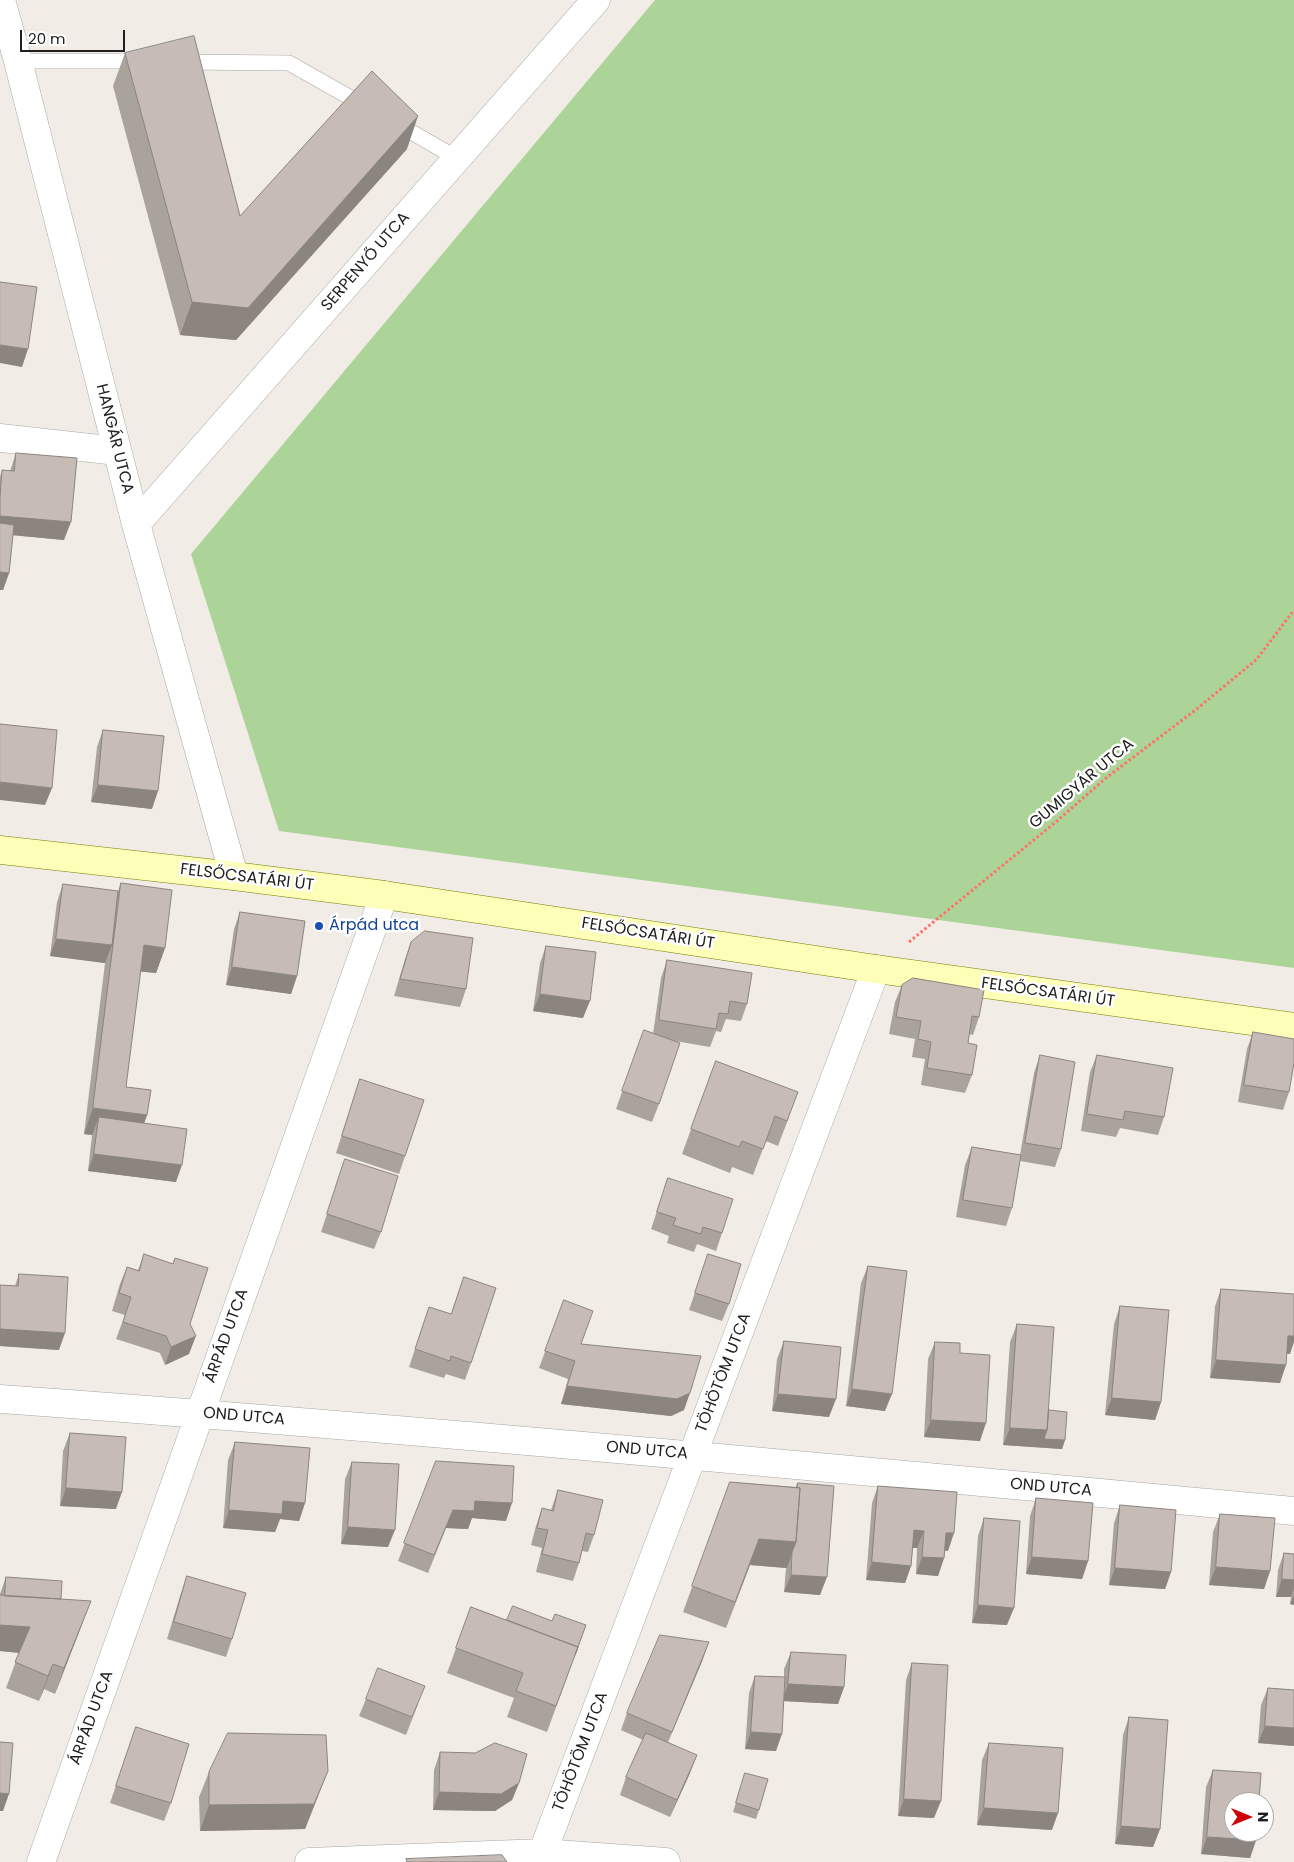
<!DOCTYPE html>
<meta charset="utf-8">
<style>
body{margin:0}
#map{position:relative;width:1294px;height:1862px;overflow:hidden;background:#f1ede6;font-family:Poppins,sans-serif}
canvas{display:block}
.north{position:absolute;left:1224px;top:1792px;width:50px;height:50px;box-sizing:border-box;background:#fff;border:1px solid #a6a6a6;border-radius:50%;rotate:90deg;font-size:14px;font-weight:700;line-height:20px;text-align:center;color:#202020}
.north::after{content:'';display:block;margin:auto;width:18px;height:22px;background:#d00009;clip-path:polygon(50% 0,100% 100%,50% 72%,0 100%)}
.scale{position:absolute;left:20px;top:30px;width:105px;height:22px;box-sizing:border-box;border:2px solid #202020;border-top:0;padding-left:6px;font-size:15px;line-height:18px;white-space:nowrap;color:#202020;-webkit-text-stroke:4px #fff;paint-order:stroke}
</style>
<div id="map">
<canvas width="1294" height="1862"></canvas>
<div class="north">N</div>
<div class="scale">20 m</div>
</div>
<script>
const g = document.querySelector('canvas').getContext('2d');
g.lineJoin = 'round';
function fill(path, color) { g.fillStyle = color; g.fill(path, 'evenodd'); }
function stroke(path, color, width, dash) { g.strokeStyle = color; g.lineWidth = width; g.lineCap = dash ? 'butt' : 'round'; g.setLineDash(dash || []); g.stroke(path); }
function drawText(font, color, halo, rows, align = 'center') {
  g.font = font + ' Poppins,sans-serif'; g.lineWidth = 5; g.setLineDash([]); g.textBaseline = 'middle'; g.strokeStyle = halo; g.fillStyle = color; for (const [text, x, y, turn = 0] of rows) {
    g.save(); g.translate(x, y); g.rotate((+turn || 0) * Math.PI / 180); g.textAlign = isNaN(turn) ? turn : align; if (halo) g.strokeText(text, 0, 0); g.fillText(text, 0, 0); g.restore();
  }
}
fill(new Path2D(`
 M655,0H1294V968L279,831L191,554Z`), '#acd398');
const lane = new Path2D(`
 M18,61H142
 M182,62L289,63L365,106
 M396,123L458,159`);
const street = new Path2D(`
 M1,0L18,61L136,524L234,876
 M0,438L117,451
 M136,524L596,0
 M0,1399C432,1430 863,1471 1294,1511
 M41,1862L384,895
 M309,1862L543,1853L666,1862
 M539,1862L876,969`);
const secondary = new Path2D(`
 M0,850L234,876L384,895L876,969L1294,1027`);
stroke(lane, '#a7a7a7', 16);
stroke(street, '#a7a7a7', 29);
stroke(secondary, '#767e00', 29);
stroke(new Path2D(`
 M909,942L1057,821L1106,778L1198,708L1257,659L1294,610`), '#ff7269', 3, [2.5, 2.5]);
stroke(lane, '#fff', 15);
stroke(street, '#fff', 28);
stroke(secondary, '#fdfeb7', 28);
fill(new Path2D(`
 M125,53L240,216L407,149L236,340L180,335L113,86Z
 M16,453L64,540L13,535L9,573L3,590H0V477L2,470L10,471Z
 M103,730L152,809L91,802L97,747Z
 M121,883L165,948L156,973L140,971L126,1087L147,1115L144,1123L176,1182L88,1171L92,1135L84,1134L105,963L50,956L57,902L63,884L118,891Z
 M240,912L297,976L291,994L226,985L234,929Z
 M411,942L466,989L460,1007L394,996L405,959Z
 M546,946L583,1018L533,1011L540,963Z
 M667,960L747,1004L741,1021L726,1019L721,1032L716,1031L710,1047L675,1041L659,1104L652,1122L616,1109L644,1030L653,1034L661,978Z
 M902,985L979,1017L973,1035L969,1034L968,1043L972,1075L965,1093L921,1085L925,1059L912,1057L915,1039L889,1034L895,1002Z
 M1253,1032L1289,1092L1283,1110L1238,1102L1247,1049Z
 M1040,1055L1061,1149L1055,1167L1020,1161L1012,1208L1006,1226L956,1217L965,1165L972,1147L1020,1155L1034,1073Z
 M1097,1055L1164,1117L1158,1135L1120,1128L1116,1137L1081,1131L1090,1072Z
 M716,1061L789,1117L778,1146L766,1141L753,1175L732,1167L730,1173L682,1154Z
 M360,1079L405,1156L399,1174L336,1153Z
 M345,1159L381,1232L374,1249L321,1232Z
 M668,1178L722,1233L716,1251L697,1244L694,1252L667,1243L669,1236L651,1229Z
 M144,1254L172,1264L175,1258L190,1324L189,1354L165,1365L160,1353L116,1339L125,1315L112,1311L120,1284L127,1267L138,1270Z
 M708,1254L729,1304L722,1321L689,1310Z
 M868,1266L885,1411L846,1406L861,1283Z
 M19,1274L59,1350L0,1346V1285L15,1286Z
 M464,1277L471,1363L465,1380L446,1374L444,1378L409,1367L429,1307L451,1314Z
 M1221,1289L1290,1354H1287L1280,1383L1210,1378L1215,1306Z
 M564,1300L581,1344L684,1410L671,1416L561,1404L568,1379L539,1368Z
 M1120,1306L1161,1402L1155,1420L1105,1415L1114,1324Z
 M1017,1324L1049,1410L1065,1440L1062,1449L1003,1445L1010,1342Z
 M784,1341L829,1417L772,1411L777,1359Z
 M935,1342L960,1353L980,1441L924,1437L928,1359Z
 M70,1433L116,1509L60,1506L63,1451Z
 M235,1442L305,1503L299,1521L280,1519L275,1532L223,1528L228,1460Z
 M436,1461L506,1521L472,1518L468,1529L446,1528L428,1573L398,1561Z
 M352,1462L388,1547L341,1544L345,1479Z
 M730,1482L796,1487L798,1483L820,1595L784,1592L786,1568L750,1565L726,1628L683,1612Z
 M878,1486L948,1551L945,1550L944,1558L938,1576L916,1574L917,1548H913L911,1566L905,1583L866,1580L872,1503Z
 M558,1490L594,1535L588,1552L582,1551L579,1563L573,1581L536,1572L542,1548L531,1545L536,1526L542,1508L551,1510Z
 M1036,1498L1088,1561L1082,1579L1026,1574L1030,1516Z
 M1120,1505L1171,1572L1165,1589L1109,1585L1114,1523Z
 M1220,1514L1270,1571L1264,1589L1209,1585L1213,1532Z
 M984,1518L1007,1625L972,1623L978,1536Z
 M1284,1553L1294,1554V1605L1290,1604L1291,1597H1276L1278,1570Z
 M187,1576L232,1639L226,1657L167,1639L181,1593Z
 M6,1577L61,1599L81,1627L55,1694L44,1689L39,1701L6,1688L19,1653L0,1651V1594Z
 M471,1607L507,1620L552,1621L586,1625L547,1732L507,1717L514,1698L447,1673Z
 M791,1652L844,1687L838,1704L784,1701L776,1751L745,1749L749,1693L755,1676L784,1677V1669Z
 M703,1659L668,1742L690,1773L670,1817L620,1795L626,1777L643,1740L621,1730L627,1713Z
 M912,1663L934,1818L898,1816L906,1680Z
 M1268,1688L1294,1690V1746L1258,1743L1261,1705Z
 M366,1699L418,1704L406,1735L359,1716Z
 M1129,1717L1160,1829L1153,1847L1115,1844L1123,1735Z
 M136,1727L171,1803L164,1821L110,1803Z
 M989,1743L1052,1830L977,1825L982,1760Z
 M440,1752L519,1783L512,1800L495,1811L433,1810L434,1770Z
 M1213,1770L1256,1840L1250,1858L1201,1854L1206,1787Z
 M209,1772L318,1796L305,1829L200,1831L199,1797Z
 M745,1773L759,1810L756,1819L733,1812Z`), '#aaa29c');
fill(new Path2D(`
 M418,116L407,149L236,340L180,335L192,302Z
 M0,345L28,349L22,367L0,363Z
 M0,516L71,522L64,540L0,534Z
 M0,572L9,573L3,590H0Z
 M0,782L52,788L45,805L0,800Z
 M98,785L158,791L152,809L91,802Z
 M56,939L112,945L105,963L50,956Z
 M144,945L165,948L156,973L134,971Z
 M232,967L297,976L291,994L226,985Z
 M540,994L590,1001L583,1018L533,1011Z
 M93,1108L147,1115L138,1141L99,1117L92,1135L84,1134Z
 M94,1154L182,1165L176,1182L88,1171Z
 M0,1329L65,1333L59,1350L0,1346Z
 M196,1336L189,1354L165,1365L171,1347Z
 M1288,1336H1294V1342L1290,1354L1282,1353Z
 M1216,1360L1286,1365L1280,1383L1210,1378Z
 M567,1386L690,1393L684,1410L671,1416L561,1404Z
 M852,1389L892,1394L885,1411L846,1406Z
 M778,1394L836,1399L829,1417L772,1411Z
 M1112,1398L1161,1402L1155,1420L1105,1415Z
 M931,1420L986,1423L980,1441L924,1437Z
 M1010,1428L1047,1430L1065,1440L1062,1449L1003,1445Z
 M66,1488L122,1492L116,1509L60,1506Z
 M283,1501L305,1503L299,1521L280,1519L275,1532L223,1528L229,1510Z
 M475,1501L512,1503L506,1521L472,1518L468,1529L446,1528L428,1573L453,1510Z
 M348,1527L395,1530L388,1547L341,1544Z
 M914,1530L924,1531L917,1548H908Z
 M946,1533H954L948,1551L940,1550Z
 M759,1539L796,1542L787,1568L750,1565L726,1628Z
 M922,1557L944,1558L938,1576L916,1574Z
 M1032,1557L1088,1561L1082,1579L1026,1574Z
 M872,1562L911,1566L905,1583L866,1580Z
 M1216,1567L1270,1571L1264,1589L1209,1585Z
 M1115,1568L1171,1572L1165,1589L1109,1585Z
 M791,1575L827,1577L820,1595L784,1592Z
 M1282,1579L1294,1580V1589L1291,1597H1276Z
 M1294,1595V1605L1290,1604Z
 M91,1601L81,1627L55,1694L64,1668Z
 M978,1605L1014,1608L1007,1625L972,1623Z
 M0,1625L30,1627L21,1653L0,1651Z
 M709,1642L703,1659L665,1749L672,1732Z
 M53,1664L44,1689L39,1701L48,1676Z
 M788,1684L844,1687L838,1704L782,1701Z
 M1265,1726L1294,1728V1746L1258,1743Z
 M751,1732L782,1734L776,1751L745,1749Z
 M697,1755L690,1773L670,1817L677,1800Z
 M328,1771L305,1829L200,1831L209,1805Z
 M519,1783L512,1800L495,1811L433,1810L439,1792Z
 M0,1793L9,1794L3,1811H0Z
 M904,1799L941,1801L934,1818L898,1816Z
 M984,1808L1058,1813L1052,1830L977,1825Z
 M1121,1826L1160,1829L1153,1847L1115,1844Z
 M1207,1837L1256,1840L1250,1858L1201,1854Z`), '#8b847f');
const building = new Path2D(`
 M194,36L240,216L372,71L418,116L248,308L192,302L125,53Z
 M0,282L37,287L28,349L0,345Z
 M16,453L77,458L71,522L0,516V497L2,470L14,471Z
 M0,523L14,525L9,573L0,572Z
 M0,724L57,730L52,788L0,782Z
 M103,730L164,736L158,791L98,785Z
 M121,883L172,890L165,948L144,945L126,1087L151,1090L147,1115L93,1108Z
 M63,884L118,891L112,945L56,939Z
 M240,912L305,921L297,976L232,967Z
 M425,931L473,938L466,989L400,979L411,942Z
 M546,946L596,952L590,1001L540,994Z
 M667,960L752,973L747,1004L730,1001L728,1014L719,1013L716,1029L659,1020Z
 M913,978L984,990L979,1017L972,1016L968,1043L977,1045L972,1075L927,1068L931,1042L918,1039L921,1021L896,1017L902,985Z
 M644,1030L680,1043L659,1104L622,1091Z
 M1253,1032L1294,1039V1063L1289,1092L1244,1085Z
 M1040,1055L1075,1062L1061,1149L1025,1143Z
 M1097,1055L1173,1068L1164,1117L1125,1111L1123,1120L1087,1114Z
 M716,1061L798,1092L787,1121L775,1116L763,1149L742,1141L739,1147L691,1129Z
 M360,1079L424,1100L405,1156L342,1136Z
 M99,1117L187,1129L182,1165L94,1154Z
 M972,1147L1021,1155L1012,1208L963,1200Z
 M345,1159L398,1176L381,1232L327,1214Z
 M668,1178L733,1199L722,1233L703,1227L701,1234L673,1225L676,1218L657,1212Z
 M144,1254L173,1264L175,1258L208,1268L190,1324L196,1336L171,1347L166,1336L123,1322L131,1297L119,1293L127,1267L139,1271Z
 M708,1254L741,1264L729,1304L695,1293Z
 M868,1266L907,1271L892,1394L852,1389Z
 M19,1274L68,1277L65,1333L0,1329V1285L18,1286Z
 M464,1277L496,1288L471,1363L451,1356L450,1361L415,1349L429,1307L451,1314Z
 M1221,1289L1294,1294V1336H1288L1286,1365L1216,1360Z
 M564,1300L593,1311L581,1344L701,1356L690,1393L677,1399L567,1386L575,1361L545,1351Z
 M1120,1306L1169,1310L1161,1402L1112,1398Z
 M1017,1324L1054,1327L1047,1430L1010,1428Z
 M784,1341L841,1347L836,1399L778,1394Z
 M935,1342L960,1343V1353L990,1355L986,1423L931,1420Z
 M1049,1410L1067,1412L1065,1440L1044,1439L1047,1430Z
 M70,1433L126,1437L122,1492L66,1488Z
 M235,1442L310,1448L305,1503L283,1501L282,1514L229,1510Z
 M436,1461L514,1466L512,1503L475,1501L474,1511L453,1510L434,1555L404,1543Z
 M352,1462L399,1464L395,1530L348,1527Z
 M730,1482L800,1488L796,1542L759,1539L735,1602L692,1586Z
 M798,1483L834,1486L827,1577L791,1575L792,1552L796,1542L800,1488L797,1487Z
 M878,1486L957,1492L954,1533H946L944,1558L922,1557L924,1531L914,1530L911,1566L872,1562Z
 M558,1490L603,1500L594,1535L586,1533L579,1563L542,1554L548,1530L537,1528L542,1508L553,1511Z
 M1036,1498L1093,1503L1088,1561L1032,1557Z
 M1120,1505L1176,1510L1171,1572L1115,1568Z
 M1220,1514L1275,1518L1270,1571L1216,1567Z
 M984,1518L1020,1521L1014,1608L978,1605Z
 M1284,1553L1294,1554V1580L1282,1579Z
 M187,1576L246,1593L232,1639L174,1622Z
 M6,1577L62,1581L61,1599L5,1596Z
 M0,1595L91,1601L64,1668L53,1664L48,1676L15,1662L30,1627L0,1625Z
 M513,1606L552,1621L555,1614L586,1625L575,1655L578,1647L507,1620Z
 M471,1607L578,1647L556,1706L516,1691L523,1673L456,1648Z
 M660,1635L709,1642L672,1732L627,1713Z
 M791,1652L846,1655L844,1687L788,1684Z
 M912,1663L948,1665L941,1801L904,1799Z
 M378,1668L425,1686L412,1717L366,1699Z
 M755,1676L785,1677L782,1734L751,1732Z
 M1268,1688L1294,1690V1728L1265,1726Z
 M1129,1717L1168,1720L1160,1829L1121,1826Z
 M136,1727L189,1744L171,1803L116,1786Z
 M228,1733L326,1735L328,1771L314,1804L209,1805V1772Z
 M646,1733L697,1755L677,1800L626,1777Z
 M0,1742L13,1743L9,1794L0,1793Z
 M495,1743L527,1754L519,1783L501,1794L439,1792L440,1752L475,1753Z
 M989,1743L1063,1748L1058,1813L984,1808Z
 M1213,1770L1261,1773L1259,1802H1234V1832H1257L1256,1840L1207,1837Z
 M745,1773L768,1779L759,1810L736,1803Z
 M502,1855L507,1862H407L406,1859Z`);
fill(building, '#c6bcb5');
stroke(building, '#8b847f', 1);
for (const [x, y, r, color] of [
 [319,926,5,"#1a4fb4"]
]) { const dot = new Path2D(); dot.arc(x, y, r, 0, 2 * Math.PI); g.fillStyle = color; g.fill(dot); stroke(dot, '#fff', 2); }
drawText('16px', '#202020', '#fff', [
 ["SERPENYŐ UTCA",366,262,-49],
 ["HANGÁR UTCA",114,439,76],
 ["GUMIGYÁR UTCA",1082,784,-40],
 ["FELSŐCSATÁRI ÚT",247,878,7],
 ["FELSŐCSATÁRI ÚT",648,934,9],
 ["FELSŐCSATÁRI ÚT",1048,993,8],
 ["ÁRPÁD UTCA",227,1336,-70],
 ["TÖHÖTÖM UTCA",724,1373,-69],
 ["OND UTCA",244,1417,5],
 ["OND UTCA",647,1451,5],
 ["OND UTCA",1051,1488,5],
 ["ÁRPÁD UTCA",92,1718,-70],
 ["TÖHÖTÖM UTCA",581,1752,-69]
]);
drawText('16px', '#164399', '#fff', [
 ["Árpád utca",329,926]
], 'left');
</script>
